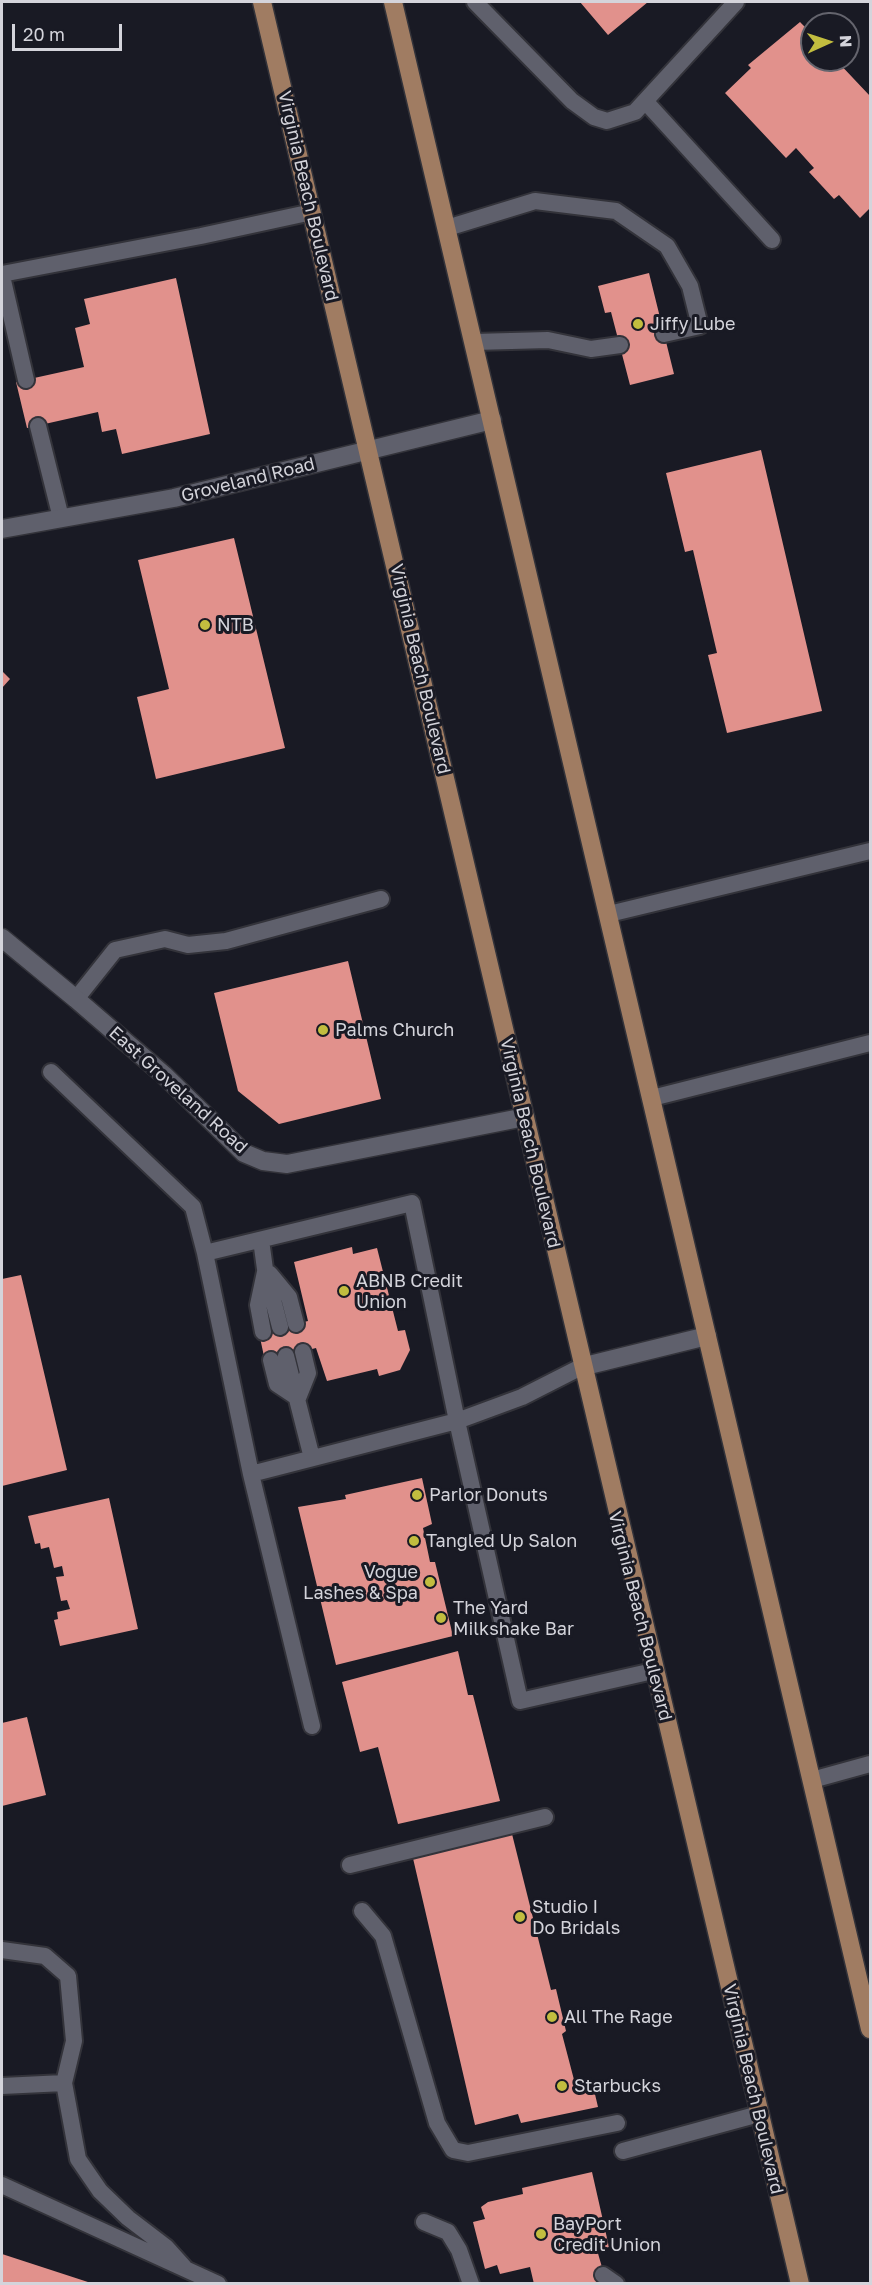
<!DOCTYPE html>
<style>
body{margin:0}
#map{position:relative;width:872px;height:2285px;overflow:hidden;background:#191a24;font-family:"Golos Text",sans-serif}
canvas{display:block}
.frame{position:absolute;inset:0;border:3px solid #d4d4db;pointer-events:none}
.north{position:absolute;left:800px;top:12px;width:60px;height:60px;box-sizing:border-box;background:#191a24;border:2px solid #64646d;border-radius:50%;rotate:87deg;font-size:16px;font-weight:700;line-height:24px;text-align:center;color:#d4d4db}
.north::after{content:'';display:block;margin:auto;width:21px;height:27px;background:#c2bd3f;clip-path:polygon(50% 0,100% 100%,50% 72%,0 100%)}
.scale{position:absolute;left:12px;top:24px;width:110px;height:27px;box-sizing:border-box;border:3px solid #d4d4db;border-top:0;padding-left:8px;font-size:18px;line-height:21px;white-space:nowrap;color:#d4d4db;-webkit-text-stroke:4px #191a24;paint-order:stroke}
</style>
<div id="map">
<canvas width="872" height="2285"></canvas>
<div class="frame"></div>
<div class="north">N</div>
<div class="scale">20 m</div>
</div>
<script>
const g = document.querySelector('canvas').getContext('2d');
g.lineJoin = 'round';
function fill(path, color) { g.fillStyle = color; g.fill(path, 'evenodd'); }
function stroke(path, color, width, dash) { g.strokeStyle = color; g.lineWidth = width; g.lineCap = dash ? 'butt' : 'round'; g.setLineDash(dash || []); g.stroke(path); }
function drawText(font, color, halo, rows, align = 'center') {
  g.font = font + ' "Golos Text",sans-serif'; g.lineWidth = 6; g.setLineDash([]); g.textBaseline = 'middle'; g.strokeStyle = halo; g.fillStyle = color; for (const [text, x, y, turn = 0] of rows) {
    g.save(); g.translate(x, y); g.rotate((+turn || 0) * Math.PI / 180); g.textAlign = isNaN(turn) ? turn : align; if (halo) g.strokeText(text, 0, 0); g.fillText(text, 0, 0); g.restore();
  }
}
fill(new Path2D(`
 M580,2H648L608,35Z
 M800,22L812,34V60H836L870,96V208L860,218L839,195L834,199L809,172L814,168L796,148L786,158L725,93L751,68L748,65Z
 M649,273L674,374L630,385L611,312L605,313L598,286Z
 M176,278L210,434L122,454L116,429L102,432L98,412L27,428L16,382L84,367L75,328L90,324L84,299Z
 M761,450L822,711L727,733L708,655L717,653L693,550L685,552L666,473Z
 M234,538L285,748L156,779L137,697L169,689L138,560Z
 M2,671L10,679L2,688Z
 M348,961L381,1099L279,1124L238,1091L214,993Z
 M352,1247L353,1254L377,1248L398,1331L405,1330L410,1350L400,1370L379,1376L377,1369L327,1381L316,1348L265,1361L259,1333L308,1321L294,1262Z
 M21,1275L67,1470L2,1486V1279Z
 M422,1478L432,1524L423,1528L430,1562H435L453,1636L336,1665L298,1507L346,1499L345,1495Z
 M109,1498L138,1629L60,1646L54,1620L58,1619L57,1612L70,1609L67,1600L61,1601L56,1577L64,1576L62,1566L54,1568L49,1547L41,1549L40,1543L35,1544L28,1516Z
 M458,1651L468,1695H473L500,1801L398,1824L378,1747L360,1752L342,1682Z
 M27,1717L46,1795L2,1806V1723Z
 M511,1830L551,1990L556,1989L566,2031L562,2034L578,2095L594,2090L598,2107L521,2123L518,2114L475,2125L412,1854Z
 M592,2172L609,2247L597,2250L606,2281L596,2284H534L530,2267L500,2274L497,2265L485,2269L473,2222L485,2219L481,2207L488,2202L523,2194L522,2188Z
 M2,2254L91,2283L90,2284H2Z`), '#e1918c');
const lane = new Path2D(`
 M475,2L572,101L594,117L607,121L635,112L736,2
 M645,101L772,240
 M447,228L535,201L616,211L667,246L690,286L700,326L664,334
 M2,274L201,236L312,212
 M2,276L26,380
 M474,342L548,340L591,349L620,345
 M38,426L61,518
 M609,914L870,851
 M76,999L115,950L165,939L188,945L226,941L381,899
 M51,1072L193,1207L205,1253L251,1474L457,1421L520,1701L653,1671
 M652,1098L870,1043
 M261,1240L265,1269L280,1327
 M205,1253L412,1203L457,1421L522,1397L581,1367
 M270,1274L289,1297L296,1324
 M263,1332L258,1305L265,1272
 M286,1356L312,1458
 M271,1360L277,1384L298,1398L308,1373L303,1352
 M251,1474L312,1726
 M812,1780L870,1764
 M350,1865L545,1817
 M362,1911L383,1936L437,2123L453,2150L468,2153L617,2123
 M2,1950L45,1956L68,1976L74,2041L64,2083L78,2159L100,2191L128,2218L166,2247L184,2267
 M2,2086L64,2083
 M623,2151L759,2114
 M2,2185L218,2284
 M424,2222L448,2232L459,2250L471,2284
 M603,2275L616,2284`);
const street = new Path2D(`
 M2,529L174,498L492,420
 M2,938L76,999L164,1075L244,1153L263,1161L287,1164L525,1117
 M581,1367L707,1336`);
const primary = new Path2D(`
 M262,2C441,762 616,1524 800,2284
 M393,2L870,2029`);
stroke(lane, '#33333a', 20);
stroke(street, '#33333a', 21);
stroke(primary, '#33333a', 21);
stroke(lane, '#5f606c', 16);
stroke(street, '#5f606c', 18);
stroke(primary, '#a07c62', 18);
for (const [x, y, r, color] of [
 [638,324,6,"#c2bd3f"],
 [205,625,6,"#c2bd3f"],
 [323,1030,6,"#c2bd3f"],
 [344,1291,6,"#c2bd3f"],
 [417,1495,6,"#c2bd3f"],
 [414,1541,6,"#c2bd3f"],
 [430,1582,6,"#c2bd3f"],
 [441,1618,6,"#c2bd3f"],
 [520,1917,6,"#c2bd3f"],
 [552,2017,6,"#c2bd3f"],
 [562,2086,6,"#c2bd3f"],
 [541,2234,6,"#c2bd3f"]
]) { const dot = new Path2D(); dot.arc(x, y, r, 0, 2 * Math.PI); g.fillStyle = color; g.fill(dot); stroke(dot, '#191a24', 2); }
drawText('18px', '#d4d4db', '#191a24', [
 ["Virginia Beach Boulevard",308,196,77],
 ["Groveland Road",248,480,-14],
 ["Virginia Beach Boulevard",420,669,77],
 ["East Groveland Road",178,1090,42],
 ["Virginia Beach Boulevard",530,1143,77],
 ["Virginia Beach Boulevard",640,1616,76],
 ["Virginia Beach Boulevard",753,2089,77]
]);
drawText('18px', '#d4d4db', '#191a24', [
 ["Jiffy Lube",650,324],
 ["NTB",217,625],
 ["Palms Church",335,1030],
 ["ABNB Credit",356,1281],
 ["Union",356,1302],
 ["Parlor Donuts",429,1495],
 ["Tangled Up Salon",426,1541],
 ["Vogue",418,1572,"right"],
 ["Lashes & Spa",418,1593,"right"],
 ["The Yard",453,1608],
 ["Milkshake Bar",453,1629],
 ["Studio I",532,1907],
 ["Do Bridals",532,1928],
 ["All The Rage",564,2017],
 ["Starbucks",574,2086],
 ["BayPort",553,2224],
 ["Credit Union",553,2245]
], 'left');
</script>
